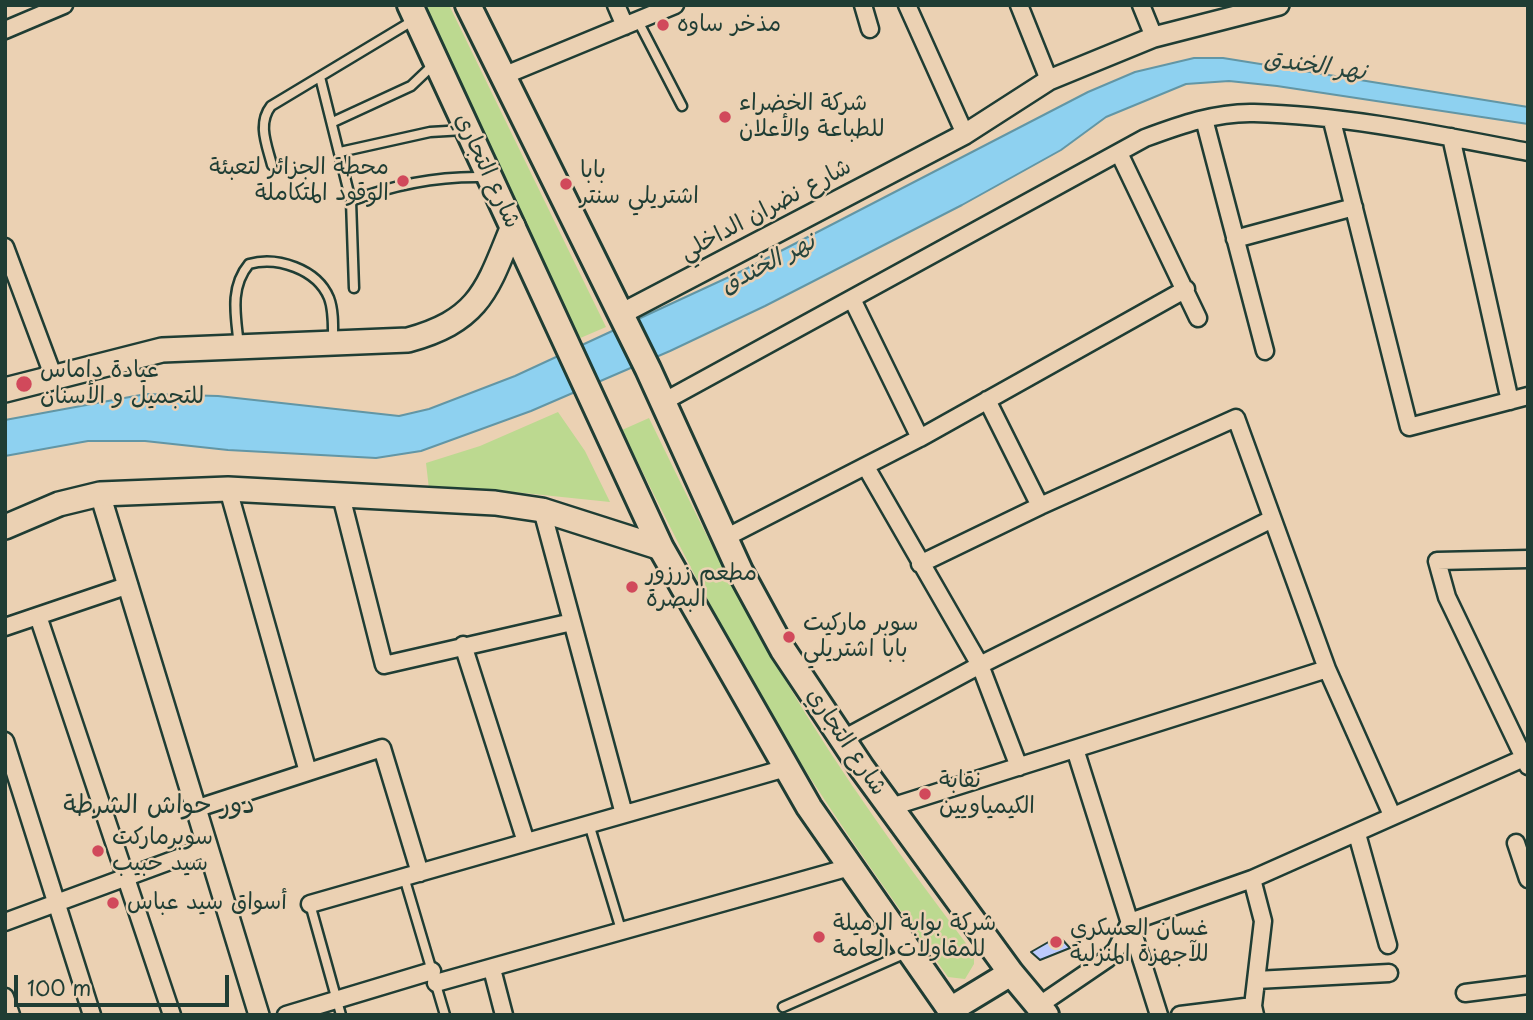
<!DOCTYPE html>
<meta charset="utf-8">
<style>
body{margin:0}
#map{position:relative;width:1533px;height:1020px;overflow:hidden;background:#ebd1b3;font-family:"Playpen Sans",sans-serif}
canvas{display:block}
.frame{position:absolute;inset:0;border:7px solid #1f3d34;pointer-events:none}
.scale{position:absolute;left:14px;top:975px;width:215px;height:32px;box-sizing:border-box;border:4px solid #1f3d34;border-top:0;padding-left:9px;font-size:21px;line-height:24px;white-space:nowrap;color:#1f3d34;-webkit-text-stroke:5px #ebd1b3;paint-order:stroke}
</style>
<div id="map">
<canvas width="1533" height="1020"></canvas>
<div class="frame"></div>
<div class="scale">100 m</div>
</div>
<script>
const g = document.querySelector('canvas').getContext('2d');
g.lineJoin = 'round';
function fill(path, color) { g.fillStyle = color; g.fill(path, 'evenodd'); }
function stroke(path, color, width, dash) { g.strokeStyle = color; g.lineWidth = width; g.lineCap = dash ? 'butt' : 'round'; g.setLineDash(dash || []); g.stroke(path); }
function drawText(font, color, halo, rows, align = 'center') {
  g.font = font + ' "Playpen Sans","Playpen Sans Arabic",sans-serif'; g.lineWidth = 5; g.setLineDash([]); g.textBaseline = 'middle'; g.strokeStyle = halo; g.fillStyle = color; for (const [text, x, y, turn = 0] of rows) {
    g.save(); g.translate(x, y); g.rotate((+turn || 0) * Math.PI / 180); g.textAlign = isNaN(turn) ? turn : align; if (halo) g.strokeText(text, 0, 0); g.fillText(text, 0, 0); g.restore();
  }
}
fill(new Path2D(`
 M419,5H449L606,327L578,339Z
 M558,412L585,451L610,502L485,489H429L426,463L480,446Z
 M649,418C692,506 734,594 784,678C841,775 907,865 974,954V964L965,979L948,977C885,889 822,801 767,708C715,617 668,524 622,430Z`), '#bcd990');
const water = new Path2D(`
 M1194,58H1223L1528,107V124L1277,86L1229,81L1186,84L1106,117L1061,150L962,205L765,306L670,351L531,411L421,451L376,458L228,450L145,441H88L5,456V420L146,394L218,396L399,416L429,409L515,376L744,270L1088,92L1135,72Z`);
fill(water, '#8ed1f0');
stroke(water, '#6296a5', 2);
const building = new Path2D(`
 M1059,936L1070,948L1040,960L1031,952Z`);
fill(building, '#bccbfc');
stroke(building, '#1f3d34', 2);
const service = new Path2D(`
 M638,21L682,106
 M320,77L351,201L354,288
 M333,122L411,86L432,66
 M340,152L430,132L464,130
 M272,165C267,145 257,124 271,106L414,20
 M351,201C395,184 437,176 484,177
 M239,346C236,317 229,288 249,264C277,256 317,269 329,298C334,311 333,328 333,342
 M589,824L622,933
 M404,877L445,1015
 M310,904L341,1015
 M783,1007L906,953`);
const minor = new Path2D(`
 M616,5L625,26
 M863,5L870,29
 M907,5L965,134
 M1019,5L1049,80
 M1141,5L1154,37
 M5,30L64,5
 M503,76L675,5
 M1204,119L1265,351
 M1332,121L1409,427L1528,396
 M1451,137L1510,401
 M1119,153L1198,318
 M1235,239L1354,207
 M5,247L54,378
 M852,299L920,438
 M987,400L1040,506
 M663,402L1145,138C1180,125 1216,112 1254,113C1344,115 1439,135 1528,152
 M866,467L980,665L1019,767
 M228,489L308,772
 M341,496L384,665L572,622
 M542,510L624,814
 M725,538L920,438L1186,289
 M1528,559L1437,561L1447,597L1528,766
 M920,564L1040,506L1236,418L1327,669L1392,815
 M38,616L172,1015
 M5,627L129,585
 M463,645L526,842
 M843,739L980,665L1272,519
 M5,741L92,1015
 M1075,749L1159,1015
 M891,807L1327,669
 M198,808L382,748L420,873
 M1357,834L1388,945
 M1516,843L1528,879
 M1252,879L1263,921L1253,1006L1255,1015
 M310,904L786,768
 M5,922L208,847
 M492,969L504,1015
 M1256,980L1389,973
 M436,983L850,867
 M1465,993L1528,985
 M5,997L11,1015
 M1038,1006L1107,959L1116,950L1130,922L1252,879L1524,758
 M286,1015L432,971
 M1180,1015L1253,1006`);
const tertiary = new Path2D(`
 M621,314L965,134L1049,80L1154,37L1279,5
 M100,494L259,1015`);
const secondary = new Path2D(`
 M5,390L162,350L408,340C480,320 487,290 513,226
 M5,527L59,504L100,494L228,489L495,503L542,510L661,548`);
const primary = new Path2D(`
 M410,5L661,548L809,807L954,1015
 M468,5L648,369L740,571L783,650L861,767L1011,973L1046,1015
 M950,1010L1011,973`);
stroke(service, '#1f3d34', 13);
stroke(minor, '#1f3d34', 21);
stroke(tertiary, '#1f3d34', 24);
stroke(secondary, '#1f3d34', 28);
stroke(primary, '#1f3d34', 30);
stroke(service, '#ebd1b3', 8);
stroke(minor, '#ebd1b3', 16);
stroke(tertiary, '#ebd1b3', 19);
stroke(secondary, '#ebd1b3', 23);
stroke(primary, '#ebd1b3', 24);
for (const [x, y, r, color] of [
 [663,25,7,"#d1495b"],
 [725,117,7,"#d1495b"],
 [403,181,7,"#d1495b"],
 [566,184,7,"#d1495b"],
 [24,384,9,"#d1495b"],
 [632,587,7,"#d1495b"],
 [789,637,7,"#d1495b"],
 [925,794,7,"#d1495b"],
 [98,851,7,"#d1495b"],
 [113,903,7,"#d1495b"],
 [819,937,7,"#d1495b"],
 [1056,942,7,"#d1495b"]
]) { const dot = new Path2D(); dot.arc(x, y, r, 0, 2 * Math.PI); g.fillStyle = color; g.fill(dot); stroke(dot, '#ebd1b3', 2.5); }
drawText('23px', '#1f3d34', '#ebd1b3', [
 ["مذخر ساوه",677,25],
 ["شركة الخضراء",739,104],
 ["للطباعة والأعلان",739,130],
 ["محطة الجزائر لتعبئة",389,168,"right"],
 ["الوقود المتكاملة",389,194,"right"],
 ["بابا",580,171],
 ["اشتريلي سنتر",580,197],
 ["عيادة داماس",40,371],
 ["للتجميل و الأسنان",40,397],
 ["مطعم زرزور",646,574],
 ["البصرة",646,600],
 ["سوبر ماركيت",803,624],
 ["بابا اشتريلي",803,650],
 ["نقابة",939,781],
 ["الكيمياويين",939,807],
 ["سوبرماركت",112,838],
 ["سيد حبيب",112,864],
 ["أسواق سيد عباس",127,903],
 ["شركة بوابة الرميلة",833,924],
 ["للمقاولات العامة",833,950],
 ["غسان العسكري",1070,929],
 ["للآجهزة المنزلية",1070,955]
], 'left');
drawText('23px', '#1f3d34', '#ebd1b3', [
 ["شارع التجاري",487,171,65],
 ["شارع نضران الداخلي",766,210,-28],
 ["شارع التجاري",846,742,56]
]);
drawText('italic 24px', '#25443d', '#ebd1b3', [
 ["نهر الخندق",1315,66,8],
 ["نهر الخندق",768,264,-27]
]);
drawText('26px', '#1f3d34', '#ebd1b3', [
 ["دور حواش الشرطة",159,806]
]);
</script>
